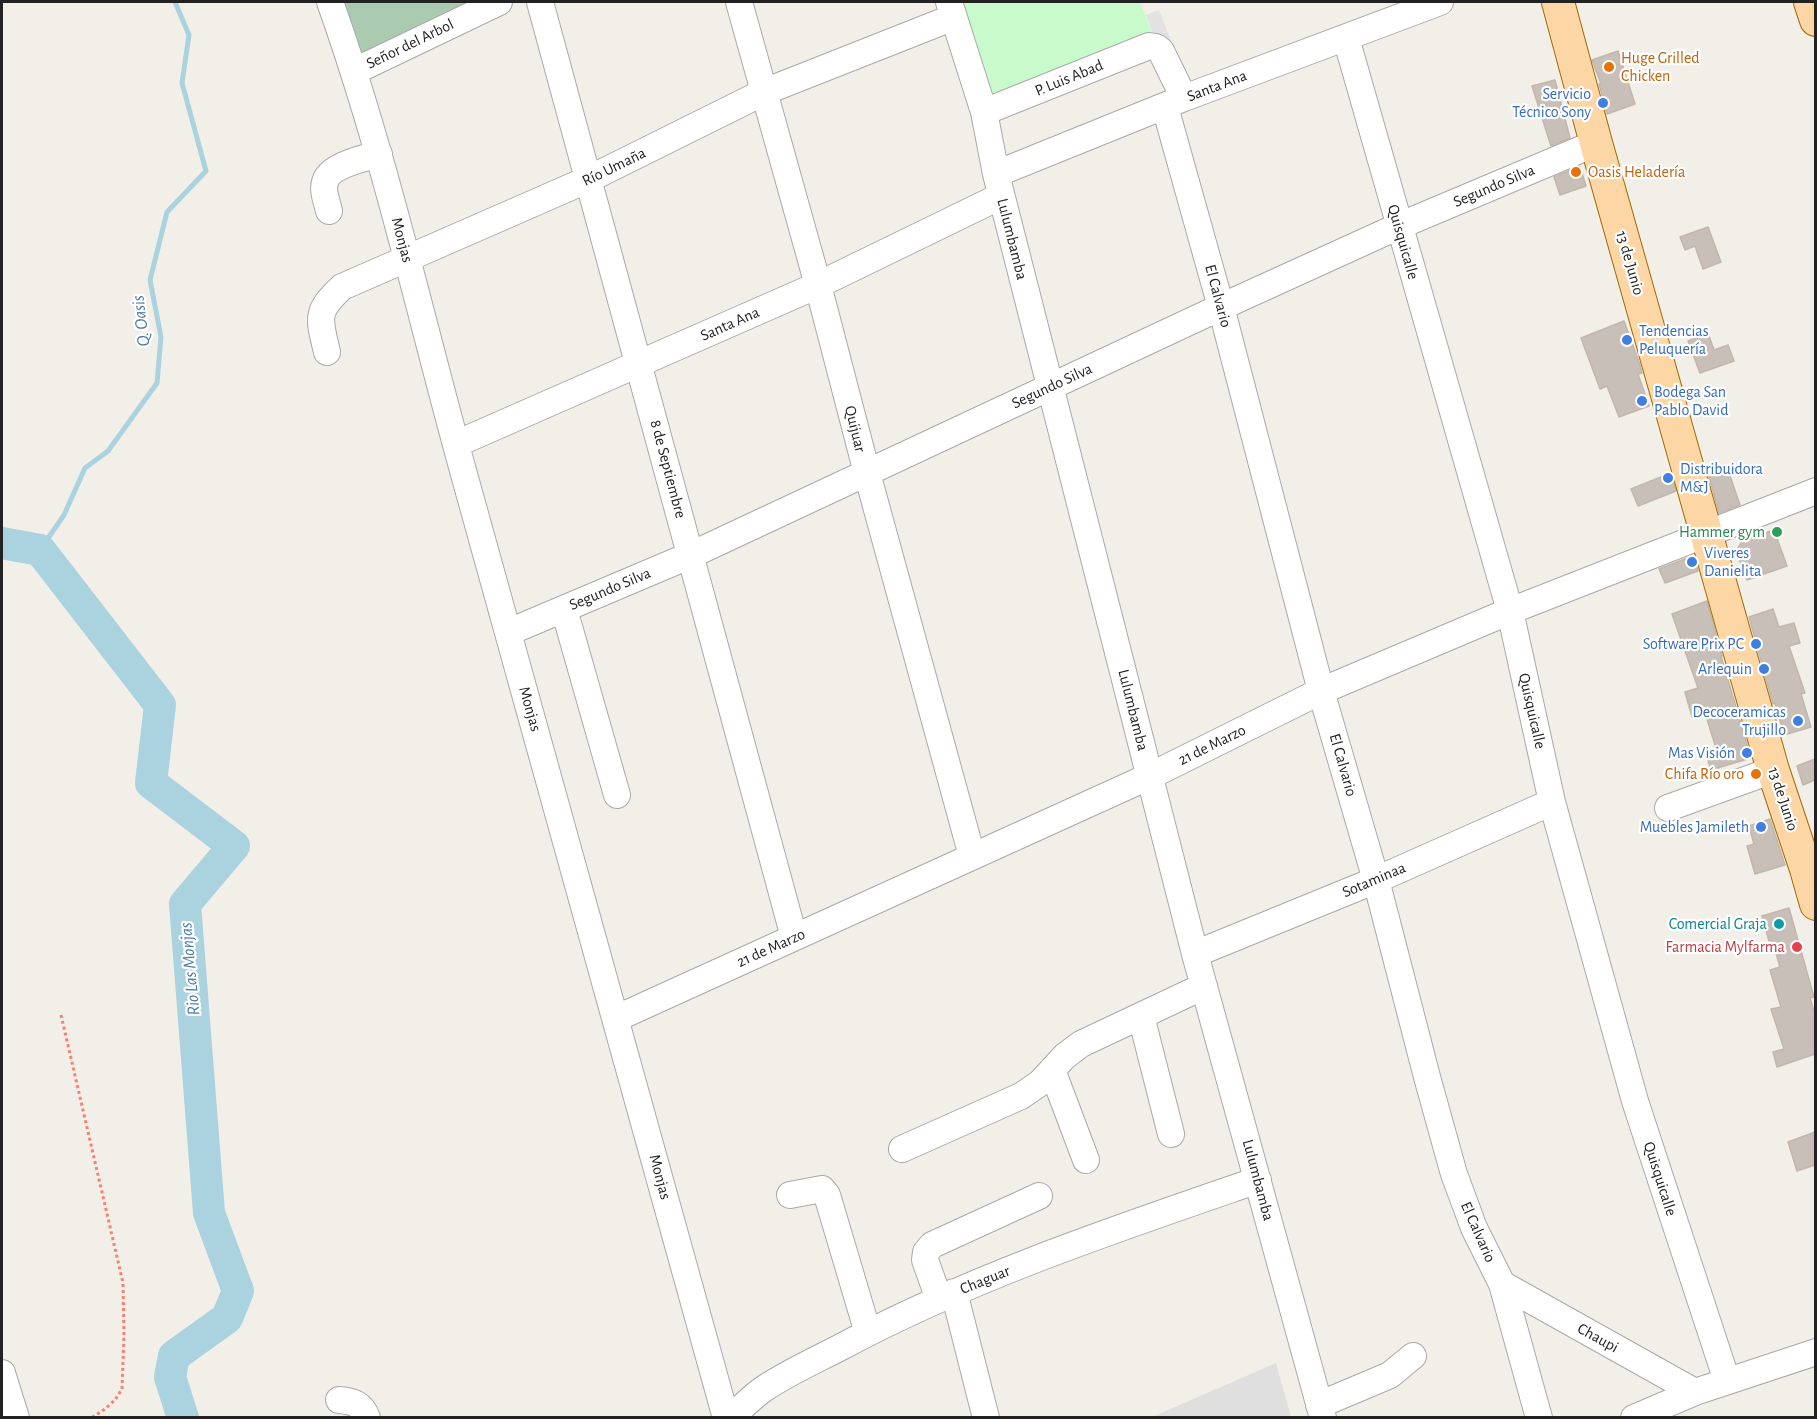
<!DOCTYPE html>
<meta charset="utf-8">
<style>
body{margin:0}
#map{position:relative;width:1817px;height:1419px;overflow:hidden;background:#f2efe9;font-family:"Alegreya Sans",sans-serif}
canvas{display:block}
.frame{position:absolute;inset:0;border:3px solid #222;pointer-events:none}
</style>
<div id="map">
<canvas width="1817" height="1419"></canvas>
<div class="frame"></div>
</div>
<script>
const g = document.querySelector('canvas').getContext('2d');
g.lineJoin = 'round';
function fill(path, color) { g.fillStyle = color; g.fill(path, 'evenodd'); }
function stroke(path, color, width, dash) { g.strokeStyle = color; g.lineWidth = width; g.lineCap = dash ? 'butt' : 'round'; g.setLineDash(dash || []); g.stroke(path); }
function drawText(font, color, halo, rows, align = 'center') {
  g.font = font + ' "Alegreya Sans",sans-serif'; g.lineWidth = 4.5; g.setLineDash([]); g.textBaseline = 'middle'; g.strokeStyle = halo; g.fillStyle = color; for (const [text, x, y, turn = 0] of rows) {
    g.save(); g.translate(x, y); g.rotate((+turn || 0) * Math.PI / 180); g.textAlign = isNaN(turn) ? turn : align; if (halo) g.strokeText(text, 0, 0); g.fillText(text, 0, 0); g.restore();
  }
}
fill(new Path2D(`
 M1276,1363L1291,1417H1152Z`), '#e0dfdf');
fill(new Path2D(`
 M321,2H484L341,65Z`), '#aacbaf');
fill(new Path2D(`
 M962,2H1140L1152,32L1003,95L990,92Z`), '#c8facc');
fill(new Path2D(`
 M1159,10L1185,76L1171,82L1146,15Z`), '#e2e2e2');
stroke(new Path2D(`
 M40,550L64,515L85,468L108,451L157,383L161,337L150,280L167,212L206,171L182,83L189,35L175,2`), '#aad3df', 5);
stroke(new Path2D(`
 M2,543L40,550L160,705L151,783L234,846L185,904L209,1213L238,1291L227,1318L174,1356L170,1377L183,1418`), '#aad3df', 32);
const building = new Path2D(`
 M1618,51L1635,104L1607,114L1599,84H1601L1592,60Z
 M1555,80L1570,138L1551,146L1532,86Z
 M1580,166L1586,186L1560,195L1554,177Z
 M1708,227L1721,262L1703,269L1695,246L1685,250L1680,237Z
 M1624,321L1639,362L1642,373L1638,374L1649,406L1619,417L1607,386L1600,389L1581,338Z
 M1708,333L1714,350L1728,345L1734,361L1700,373L1688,341Z
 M1727,467L1740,505L1719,513L1708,473Z
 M1671,473L1676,491L1638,506L1631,489Z
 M1774,530L1787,566L1747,580L1736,551L1743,540Z
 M1690,557L1695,559L1698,571L1665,583L1659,569Z
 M1707,601L1722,656H1721L1751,758L1711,770L1705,751L1716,748L1705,713L1692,717L1685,692L1698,688L1672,614Z
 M1773,609L1779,627L1794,623L1800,643L1789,646L1805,693L1801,694L1811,727L1784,735L1775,703L1773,704L1749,617Z
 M1815,759V780L1803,785L1797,766Z
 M1770,819L1785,865L1755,874L1747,846L1754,844L1749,826Z
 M1789,908L1814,997L1810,998L1815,1015V1054L1777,1067L1773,1052L1784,1049L1771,1009L1781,1007L1770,970L1780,967L1772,940L1769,941L1762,916Z
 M1815,1132V1165L1797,1171L1788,1142Z`);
fill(building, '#c7bfb8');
stroke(building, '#c4b6ab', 1.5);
const minor = new Path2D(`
 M330,2C386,159 422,324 467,485C554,795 641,1106 726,1418
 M540,2L794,937
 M739,2L818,285L867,473L972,856
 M949,2L984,112L996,174L1195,954L1323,1418
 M1346,38L1510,611L1552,802L1635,1101L1727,1381
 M355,71L499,2
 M1165,107L1221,307L1321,691L1376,880L1427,1077L1454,1174L1474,1228L1502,1284L1539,1418
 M984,112L1149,46L1156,47L1161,51L1184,98
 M996,174L1184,98L1440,2
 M329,211C327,202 322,190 325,182C329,166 364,158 379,154
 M327,352C319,318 315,312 342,287L589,179L764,92L954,17
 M456,444L818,285L1001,196
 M564,609L617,795
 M509,632L691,555L1221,307L1399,226L1596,143
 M1668,808L1773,770
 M1195,954L1376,880L1552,802
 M1141,1016L1171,1134
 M617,1018L1150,776L1321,691L1510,611L1816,491
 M1052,1070L1086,1160
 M902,1149L1021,1096L1040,1083L1065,1056L1081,1044L1204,986
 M790,1195L822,1189L827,1195L868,1333
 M1502,1284L1695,1392
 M954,1292L986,1418
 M939,1299L925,1260L926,1252L932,1245L1039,1196
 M2,1373L16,1418
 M339,1400C353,1401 362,1404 367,1418
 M1319,1405L1390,1375L1413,1356
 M731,1418C742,1407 753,1396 765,1388C789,1372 816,1360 841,1347C974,1276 1116,1229 1258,1180
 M1634,1418L1695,1392L1816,1352`);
const major = new Path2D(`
 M1558,2L1596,143L1773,770L1806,869L1816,904
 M1810,2L1816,20`);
stroke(minor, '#a9a9a9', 28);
stroke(major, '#a06b00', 34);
stroke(new Path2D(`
 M61,1015L123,1283L124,1335L122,1389L115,1400L105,1409L91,1418`), '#fa8072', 3, [3, 3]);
stroke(minor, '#fff', 26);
stroke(major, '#fcd6a4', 32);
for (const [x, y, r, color] of [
 [1609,67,6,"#e8710a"],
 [1603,103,6,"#3f7fe0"],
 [1576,172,6,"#e8710a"],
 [1627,340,6,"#3f7fe0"],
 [1642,401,6,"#3f7fe0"],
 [1668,478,6,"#3f7fe0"],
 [1777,532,6,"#2e9e5b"],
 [1692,562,6,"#3f7fe0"],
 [1756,644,6,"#3f7fe0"],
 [1764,669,6,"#3f7fe0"],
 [1798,721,6,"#3f7fe0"],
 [1747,753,6,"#3f7fe0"],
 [1756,774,6,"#e8710a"],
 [1761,827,6,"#3f7fe0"],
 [1779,924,6,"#0f9aa8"],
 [1797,947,6,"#e0444e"]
]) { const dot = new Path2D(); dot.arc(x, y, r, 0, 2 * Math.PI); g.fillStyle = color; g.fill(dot); stroke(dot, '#fff', 2); }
drawText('16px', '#222', '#fff', [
 ["Señor del Arbol",410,44,-26],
 ["P. Luis Abad",1069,78,-22],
 ["Santa Ana",1217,86,-21],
 ["Río Umaña",614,167,-26],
 ["Segundo Silva",1494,186,-23],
 ["Lulumbamba",1012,239,76],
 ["Monjas",402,240,75],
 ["Quisquicalle",1403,242,74],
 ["13 de Junio",1630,263,74],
 ["El Calvario",1218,296,75],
 ["Santa Ana",730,324,-24],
 ["Segundo Silva",1052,386,-25],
 ["Quijuar",855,429,76],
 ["8 de Septiembre",668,469,75],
 ["Segundo Silva",610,589,-23],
 ["Monjas",530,709,74],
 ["Lulumbamba",1133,710,76],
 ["Quisquicalle",1532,711,77],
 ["21 de Marzo",1212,745,-26],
 ["El Calvario",1343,765,74],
 ["13 de Junio",1783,799,72],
 ["Sotaminaa",1374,880,-23],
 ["21 de Marzo",771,948,-24],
 ["Monjas",660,1177,75],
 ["Quisquicalle",1660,1179,72],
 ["Lulumbamba",1258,1180,75],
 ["El Calvario",1478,1232,66],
 ["Chaguar",985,1280,-22],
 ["Chaupi",1598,1338,29]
]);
drawText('16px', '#c56008', '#fff', [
 ["Huge Grilled",1621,58],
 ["Chicken",1621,76],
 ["Oasis Heladería",1588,172],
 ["Chifa Río oro",1744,774,"right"]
], 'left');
drawText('16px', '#366cbe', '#fff', [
 ["Servicio",1591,94],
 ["Técnico Sony",1591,112],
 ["Tendencias",1639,331,"left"],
 ["Peluquería",1639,349,"left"],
 ["Bodega San",1654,392,"left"],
 ["Pablo David",1654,410,"left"],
 ["Distribuidora",1680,469,"left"],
 ["M&J",1680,487,"left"],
 ["Viveres",1704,553,"left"],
 ["Danielita",1704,571,"left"],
 ["Software Prix PC",1744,644],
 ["Arlequin",1752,669],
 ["Decoceramicas",1786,712],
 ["Trujillo",1786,730],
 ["Mas Visión",1735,753],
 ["Muebles Jamileth",1749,827]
], 'right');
drawText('16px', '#27864d', '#fff', [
 ["Hammer gym",1765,532]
], 'right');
drawText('16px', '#0d838f', '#fff', [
 ["Comercial Graja",1767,924]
], 'right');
drawText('16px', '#be3a42', '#fff', [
 ["Farmacia Mylfarma",1785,947]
], 'right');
drawText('italic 18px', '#4a7aab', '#fff', [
 ["Q. Oasis",141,321,-97],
 ["Rio Las Monjas",190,969,-95]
]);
</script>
